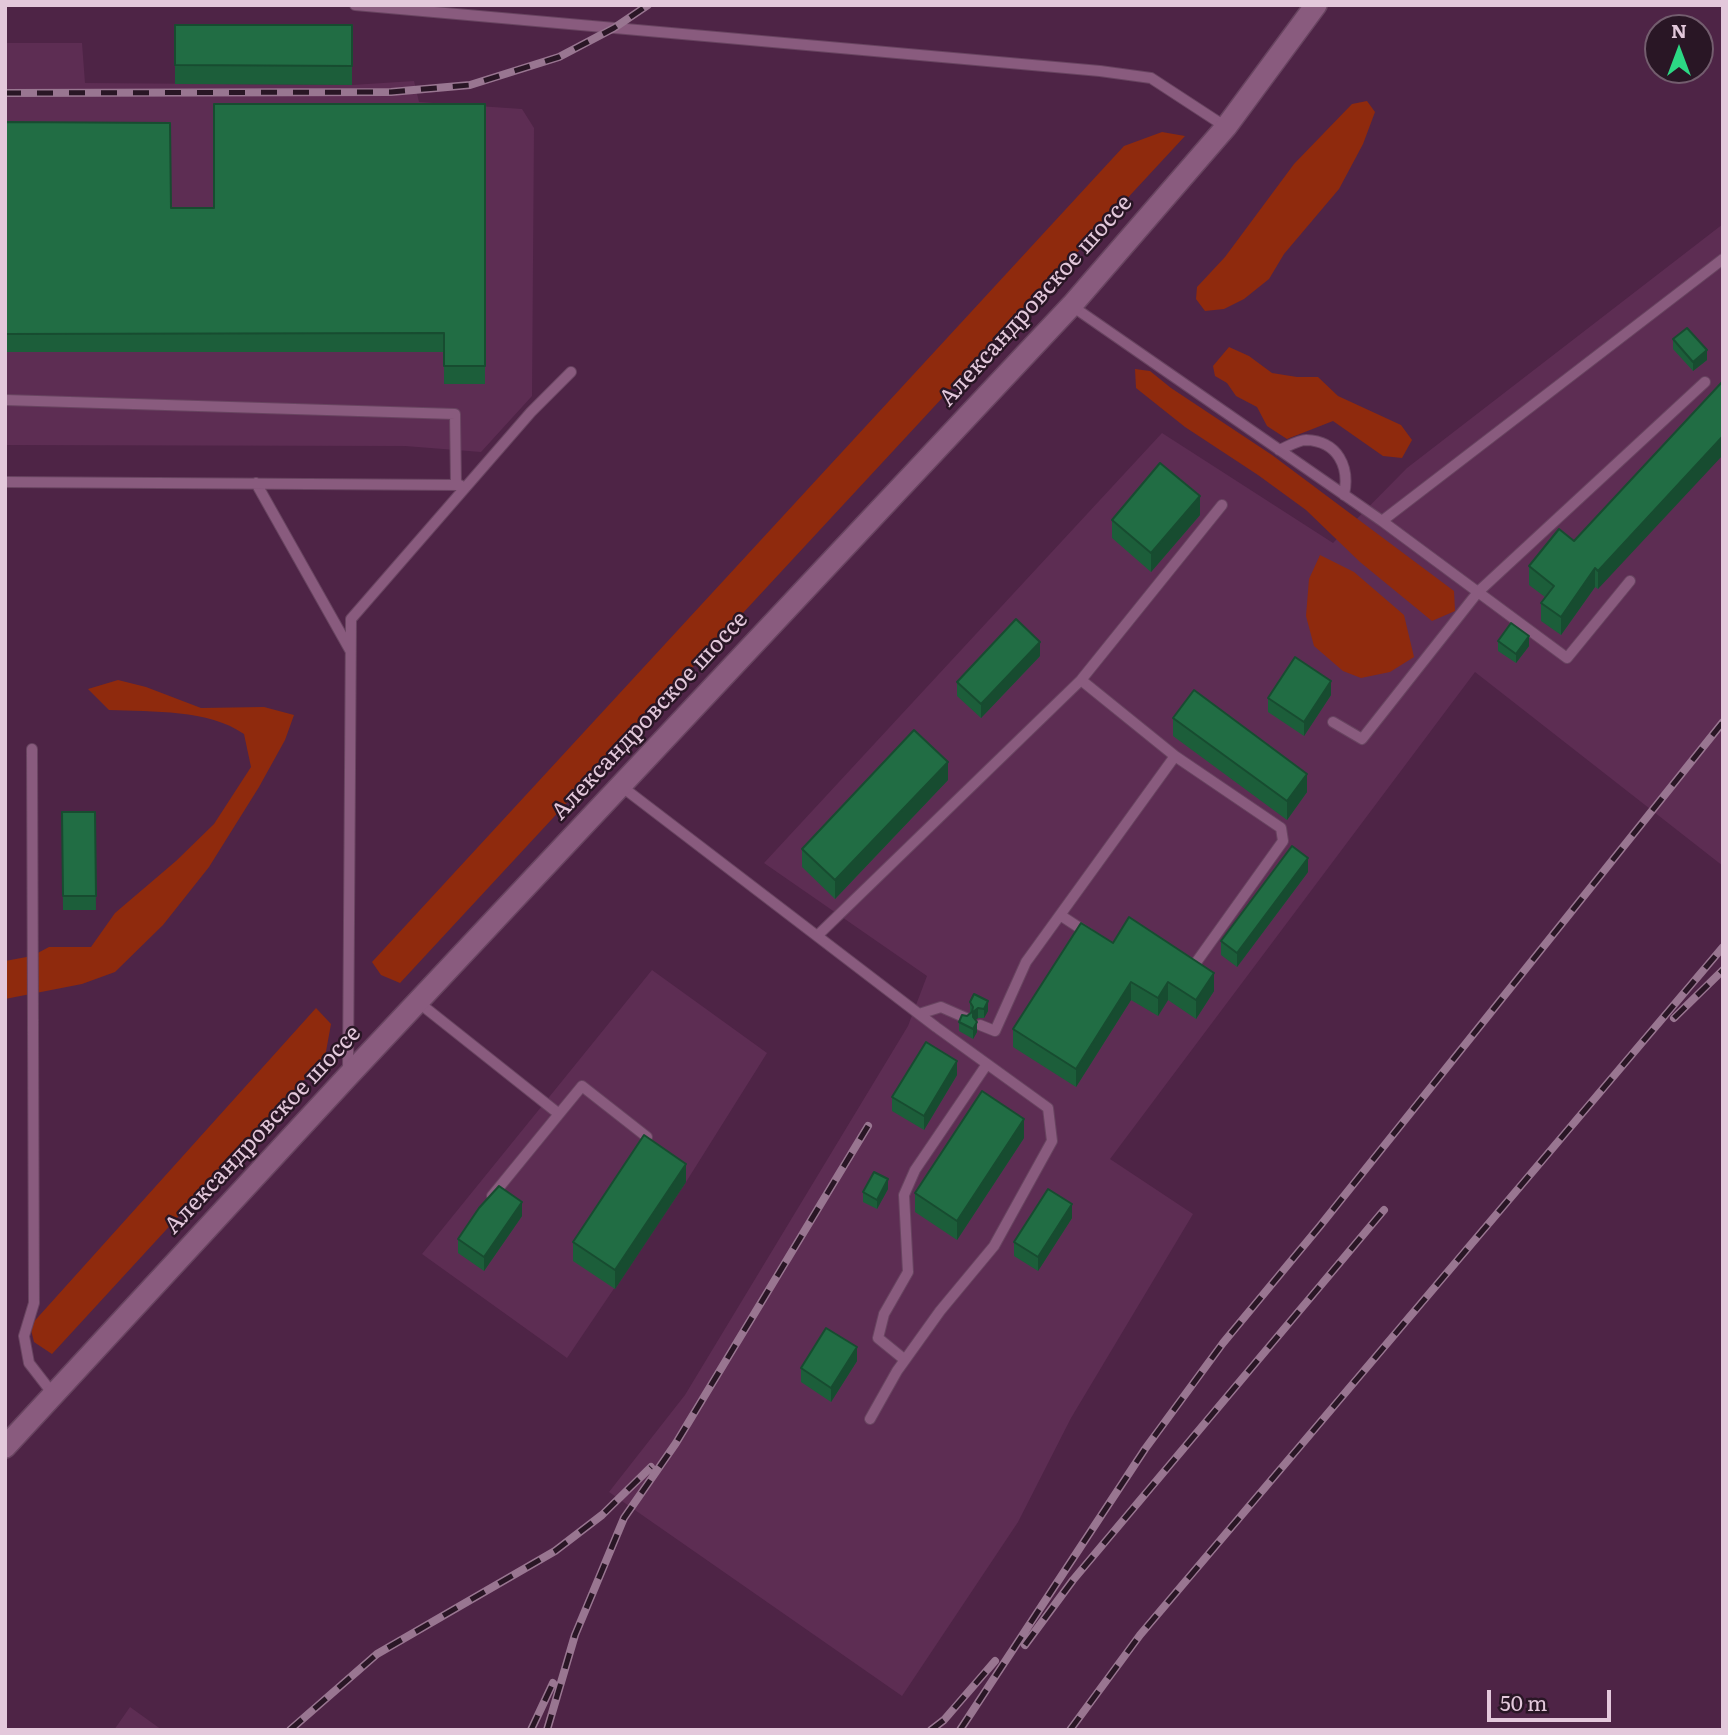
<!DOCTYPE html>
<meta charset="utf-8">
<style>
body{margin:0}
#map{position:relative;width:1728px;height:1735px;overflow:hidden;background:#4e2446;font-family:Literata,serif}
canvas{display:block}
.frame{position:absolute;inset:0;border:7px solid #e3c8db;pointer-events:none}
.north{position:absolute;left:1644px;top:14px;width:70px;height:70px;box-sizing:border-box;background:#291625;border:2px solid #735d6e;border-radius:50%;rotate:0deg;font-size:19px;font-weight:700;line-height:28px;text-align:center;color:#e3c8db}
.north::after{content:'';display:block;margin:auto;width:24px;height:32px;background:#2cd884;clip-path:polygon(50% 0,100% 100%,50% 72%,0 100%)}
.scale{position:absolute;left:1487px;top:1690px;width:124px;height:32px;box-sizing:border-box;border:4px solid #e3c8db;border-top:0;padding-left:9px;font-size:21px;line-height:24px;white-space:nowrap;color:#e3c8db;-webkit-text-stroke:5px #291625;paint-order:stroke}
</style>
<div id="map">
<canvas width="1728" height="1735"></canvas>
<div class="frame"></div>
<div class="north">N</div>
<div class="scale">50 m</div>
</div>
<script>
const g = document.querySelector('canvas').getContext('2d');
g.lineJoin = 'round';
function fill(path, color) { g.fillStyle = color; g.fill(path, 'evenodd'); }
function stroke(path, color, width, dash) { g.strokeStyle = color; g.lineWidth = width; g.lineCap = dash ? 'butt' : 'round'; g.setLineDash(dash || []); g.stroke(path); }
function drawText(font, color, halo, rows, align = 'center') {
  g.font = font + ' Literata,serif'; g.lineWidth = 5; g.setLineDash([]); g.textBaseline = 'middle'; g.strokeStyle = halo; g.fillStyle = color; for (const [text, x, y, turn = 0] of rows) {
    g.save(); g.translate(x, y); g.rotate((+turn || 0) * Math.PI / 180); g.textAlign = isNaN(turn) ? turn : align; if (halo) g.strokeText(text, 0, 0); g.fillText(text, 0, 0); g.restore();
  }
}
fill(new Path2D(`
 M5,43H82L85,83L352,85L414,81L419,102L522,109L534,128L532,396L481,452L405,446L5,445Z
 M1723,224V866L1475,672L1110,1159L1193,1214L1071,1418L1018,1522L902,1696L609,1492L685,1395L908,1026L927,976L764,863L1162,433L1333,543L1407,468Z
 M652,970L767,1053L686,1182L567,1358L422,1254Z
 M130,1707L162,1730H114Z`), '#5d2d53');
fill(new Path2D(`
 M1367,101L1375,112L1363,144L1339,189L1284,254L1269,279L1244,299L1224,309L1205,311L1196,299L1197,287L1225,257L1294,164L1352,104Z
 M1162,132L1185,136L400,983L381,975L372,962L1124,146Z
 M1229,347L1249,356L1272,373L1297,377H1318L1338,396L1401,425L1412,440L1402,458L1383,456L1333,421L1287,439L1267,426L1257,407L1236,396L1227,383L1215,376L1213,366Z
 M1135,369L1150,371L1171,388L1272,455L1454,591L1455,611L1432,621L1360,562L1306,510L1258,475L1185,427L1136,388Z
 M1320,555L1354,572L1404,615L1414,657L1390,672L1361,678L1343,671L1314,646L1306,616L1309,579Z
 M118,680L146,687L201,708L264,707L294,715L285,740L259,787L209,867L163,925L115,972L82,984L5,999V961L32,956L49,947H91L115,913L176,861L214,824L251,767L244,734C208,709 153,712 109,710L88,689Z
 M316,1008L331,1024L325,1057L52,1354L34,1342L30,1326Z`), '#8f2a0d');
const service = new Path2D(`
 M355,5L1100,71L1151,78L1226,127
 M1072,306L1382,521L1567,658L1630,581
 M5,400L455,414L456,485
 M1279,450C1287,447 1298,440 1306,440C1338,441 1350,467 1344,495
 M5,482L460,485
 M256,483L350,650
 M1382,521L1723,259
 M1081,680L1175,756
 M1333,722L1362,739L1478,592L1705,382
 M32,749L34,1303L24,1336L29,1363L53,1394
 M621,786L936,1027L1048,1108L1052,1141L994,1246L940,1311L897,1371L870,1419
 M1060,915L1089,934
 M817,936L1081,680L1222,505
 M418,1002L559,1114L582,1086L647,1137
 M919,1014L941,1007L966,1018
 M980,1025L995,1031L1026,962L1175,756L1281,828L1283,841L1195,964
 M348,1072L351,619L531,412L571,372
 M492,1196L559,1114
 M905,1360L878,1338L884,1314L908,1272L904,1195L915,1170L987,1064`);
const secondary = new Path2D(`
 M5,1447L348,1076L1072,305L1226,127L1316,5`);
stroke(service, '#684460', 12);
stroke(secondary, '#684460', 24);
stroke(service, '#895b7e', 10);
stroke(secondary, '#895b7e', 21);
const rail = new Path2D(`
 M5,93L391,92L470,85L559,57L614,28L648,5
 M1674,1018L1723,970
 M1025,1645L1073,1580L1384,1210
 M290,1730L377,1654L555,1551L602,1515L651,1467
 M531,1730L553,1683
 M547,1730L575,1635L624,1518L676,1443L868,1126
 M931,1730L944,1720L995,1661
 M960,1730L1145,1449L1223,1343L1320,1226L1723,722
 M1070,1730L1140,1635L1723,947`);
stroke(rail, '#997691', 8);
stroke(rail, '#291625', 5, [16]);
fill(new Path2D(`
 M175,25H352V85L175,84Z
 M485,104V384H444V352H5V122L171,208H214Z
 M1673,339L1707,360L1693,371L1673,349Z
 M1723,381L1598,589L1595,587L1561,635L1541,621V603L1545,597L1529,585V566L1574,541Z
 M1200,515L1151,572L1112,538V520Z
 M1498,641L1529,646L1516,663L1498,651Z
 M1040,656L981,718L957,696V682Z
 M1331,695L1304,736L1268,712V698Z
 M1173,718L1307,792L1287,820L1173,736Z
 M948,780L835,899L802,867V849Z
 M62,812H95L96,910H63Z
 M1308,872L1237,967L1221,955V941Z
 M1113,943L1214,991L1196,1019L1168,1000L1158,1016L1131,1000L1076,1087L1013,1047V1029Z
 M970,1002L988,1011L984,1018H978L975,1020L977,1032L973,1039L959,1031V1022L971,1013L970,1012Z
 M957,1075L924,1130L892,1111V1097Z
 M1024,1138L957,1240L915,1212V1193Z
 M686,1182L615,1289L573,1261V1242Z
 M888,1189L877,1209L863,1202V1192Z
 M522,1216L484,1271L458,1253V1239Z
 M1072,1218L1038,1271L1014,1256V1242Z
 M857,1361L831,1402L801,1382V1368Z`), '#1c5e3a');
fill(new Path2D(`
 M1707,350V360L1693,371V362Z
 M1723,436V455L1598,589V571Z
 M1200,496V515L1151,572V553Z
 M1595,568V587L1561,635V617Z
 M1529,636V646L1516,663V654Z
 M1040,642V656L981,718V704Z
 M1331,681V695L1304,736V722Z
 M948,762V780L835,899V880Z
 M1307,774V792L1287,820V801Z
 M1308,858V872L1237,967V953Z
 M1214,973V991L1196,1019V1000Z
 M1131,982V1000L1076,1087V1069Z
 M1168,982V1000L1158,1016V998Z
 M988,1001V1011L984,1018V1009Z
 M978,1008V1018L973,1022V1027V1012Z
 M977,1022V1032L973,1039V1029Z
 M957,1061V1075L924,1130V1116Z
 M1024,1119V1138L957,1240V1221Z
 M686,1164V1182L615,1289V1270Z
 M888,1179V1189L877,1209V1200Z
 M522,1202V1216L484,1271V1257Z
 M1072,1204V1218L1038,1271V1257Z
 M857,1347V1361L831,1402V1388Z`), '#174c30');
const building = new Path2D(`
 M175,25H352V66L175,65Z
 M214,104H485V366H444V333L5,334V122L170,123L171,208H214Z
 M1687,328L1707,350L1693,362L1673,339Z
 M1723,381V436L1598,571L1595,568L1561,617L1541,603L1554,586L1529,566L1559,529L1574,541Z
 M1160,463L1200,496L1151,553L1112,520Z
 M1016,619L1040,642L981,704L957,682Z
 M1511,623L1529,636L1516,654L1498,641Z
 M1295,657L1331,681L1304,722L1268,698Z
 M1194,690L1307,774L1287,801L1173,718Z
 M914,730L948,762L835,880L802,849Z
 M62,812H95L96,896H63Z
 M1292,846L1308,858L1237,953L1221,941Z
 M1129,917L1214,973L1196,1000L1168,982L1158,998L1131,982L1076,1069L1013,1029L1081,923L1113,943Z
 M974,994L988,1001L984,1009L978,1008L973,1012V1017L977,1022L973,1029L959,1022L962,1015L967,1016L972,1012L973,1007L970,1002Z
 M926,1042L957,1061L924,1116L892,1097Z
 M982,1091L1024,1119L957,1221L915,1193Z
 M644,1135L686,1164L615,1270L573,1242Z
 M874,1172L888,1179L877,1200L863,1192Z
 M499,1186L522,1202L484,1257L458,1239L479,1208Z
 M1048,1189L1072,1204L1038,1257L1014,1242Z
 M826,1328L857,1347L831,1388L801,1368Z`);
fill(building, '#216d44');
stroke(building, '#174c30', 2);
drawText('23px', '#e3c8db', '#291625', [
 ["Александровское шоссе",1036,301,-48],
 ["Александровское шоссе",650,716,-47],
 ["Александровское шоссе",263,1130,-47]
]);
</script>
